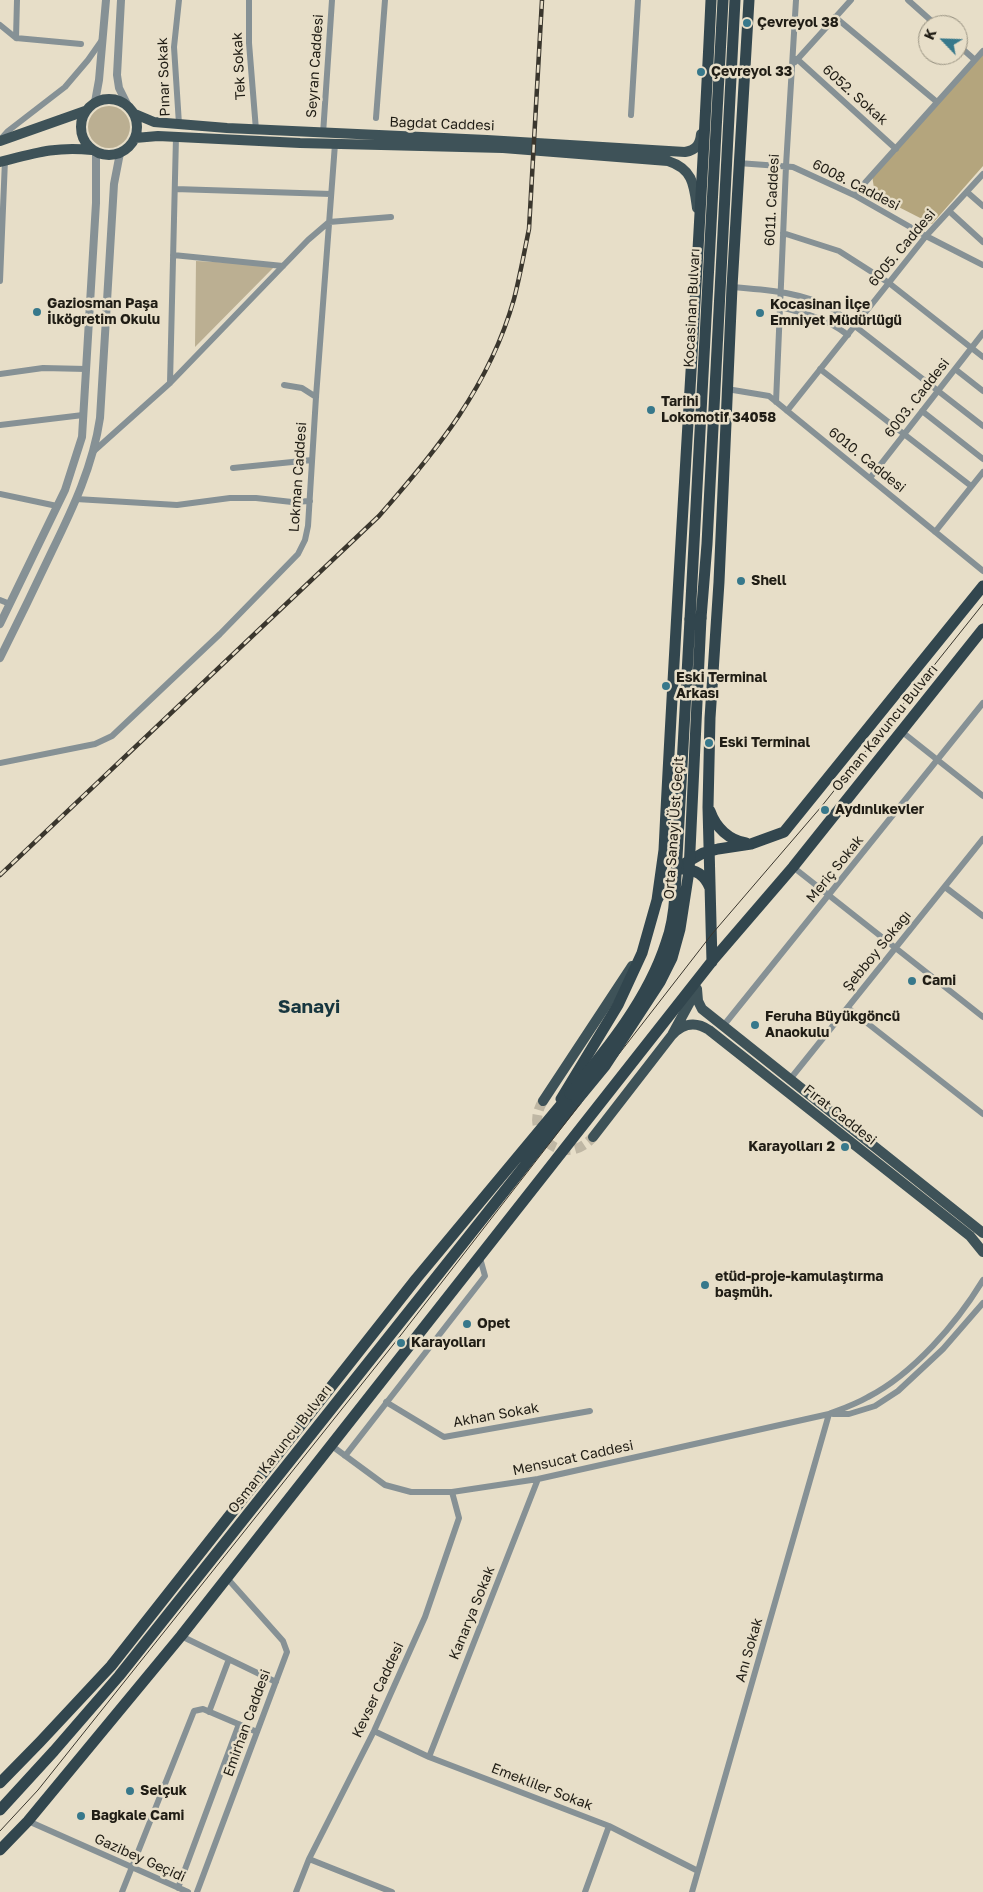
<!DOCTYPE html>
<meta charset="utf-8">
<style>
body{margin:0}
#map{position:relative;width:983px;height:1892px;overflow:hidden;background:#e7dec8;font-family:"Golos Text",sans-serif}
canvas{display:block}
.north{position:absolute;left:918px;top:15px;width:50px;height:50px;box-sizing:border-box;background:#e7dec8;border:1px solid #979180;border-radius:50%;rotate:294deg;font-size:14px;font-weight:700;line-height:20px;text-align:center;color:#201d15}
.north::after{content:'';display:block;margin:auto;width:18px;height:22px;background:#37788b;clip-path:polygon(50% 0,100% 100%,50% 72%,0 100%)}
</style>
<div id="map">
<canvas width="983" height="1892"></canvas>
<div class="north">K</div>
</div>
<script>
const g = document.querySelector('canvas').getContext('2d');
g.lineJoin = 'round';
function fill(path, color) { g.fillStyle = color; g.fill(path, 'evenodd'); }
function stroke(path, color, width, dash) { g.strokeStyle = color; g.lineWidth = width; g.lineCap = dash ? 'butt' : 'round'; g.setLineDash(dash || []); g.stroke(path); }
function drawText(font, color, halo, rows, align = 'center') {
  g.font = font + ' "Golos Text",sans-serif'; g.lineWidth = 5; g.setLineDash([]); g.textBaseline = 'middle'; g.strokeStyle = halo; g.fillStyle = color; for (const [text, x, y, turn = 0] of rows) {
    g.save(); g.translate(x, y); g.rotate((+turn || 0) * Math.PI / 180); g.textAlign = isNaN(turn) ? turn : align; if (halo) g.strokeText(text, 0, 0); g.fillText(text, 0, 0); g.restore();
  }
}
fill(new Path2D(`
 M88 127a21 21 0 1 1 42 0a21 21 0 1 1-42 0Z
 M196,261L276,265L195,347Z`), '#bbaf92');
fill(new Path2D(`
 M983,54V166L932,224L875,195L872,175Z`), '#b4a57d');
stroke(new Path2D(`
 M543,1101C521,1136 566,1169 593,1137`), '#bfb7a4', 10, [10, 5]);
stroke(new Path2D(`
 M17,0L16,38L81,44
 M249,0V43L256,130
 M908,0L936,25
 M835,17L937,102
 M0,25L16,38
 M958,45L975,60
 M797,59L896,149
 M795,62L851,0
 M631,115L638,0
 M376,118L385,0
 M179,124L174,47L179,0
 M323,134L332,0
 M0,140L8,131L65,87L88,60L102,40
 M738,163L793,167L854,195L926,236L983,265
 M175,189L331,194
 M967,192L983,206
 M854,195L983,51
 M949,211L983,242
 M783,233L839,251L889,283L983,357
 M173,255L283,266
 M0,281L5,160
 M732,287C767,290 802,292 833,309L983,426
 M780,307C805,313 827,319 848,335
 M820,369L971,486
 M955,369L983,391
 M0,374L43,368L86,369
 M170,383L176,137
 M284,385L302,388L316,397
 M727,389L769,396L983,571
 M776,402L786,166L796,0
 M787,411L926,236L983,174
 M922,411L983,459
 M0,425L83,415
 M94,451L170,383L308,240L329,222L391,217
 M233,468L312,460
 M870,478L983,333
 M0,494L57,506
 M76,499L177,505L230,498H256L292,502L310,501
 M935,532L983,472
 M0,600L10,604
 M901,731L983,796
 M0,763L95,744L112,736L220,634L298,554L305,540L308,526L316,397L335,144
 M793,867L983,1017
 M945,887L983,916
 M848,1008L983,1114
 M724,1025L983,703
 M791,1078L983,839
 M386,1402L444,1437L590,1411
 M833,1414H849L875,1406L898,1391L943,1349L983,1303
 M332,1446L385,1485L411,1492H452L538,1479L829,1414C842,1409 856,1404 868,1397C913,1374 957,1323 983,1280
 M345,1456L485,1276L480,1258
 M181,1636L276,1682
 M209,1712L229,1659
 M374,1731L429,1757L609,1826L698,1871
 M429,1757L538,1479
 M28,1821L188,1892
 M309,1859L392,1892
 M178,1888L239,1724
 M122,1892L194,1711L203,1709L257,1732
 M197,1892L287,1652L283,1641L227,1578
 M296,1892L309,1859L374,1731L425,1617L459,1518L452,1492
 M585,1892L609,1826
 M692,1892L829,1414`), '#869195', 6);
stroke(new Path2D(`
 M121,0L117,75L119,88L127,104
 M95,102L99,80L106,0
 M0,624L65,490L82,437L96,203V152
 M0,658C18,622 35,587 52,551C73,508 93,466 100,418L114,184L120,153`), '#869195', 8);
stroke(new Path2D(`
 M81 127a28 28 0 1 1 56 0a28 28 0 1 1-56 0Z
 M135,114L154,122L227,128L487,140L685,152C696,150 700,145 701,134
 M135,138L158,136L300,143L503,148L668,161C693,169 694,185 697,208
 M0,141L85,111
 M0,162C35,153 56,146 92,150
 M697,989L698,1001L702,1009L983,1233
 M672,1035C683,1023 696,1021 709,1030L970,1236L983,1252
 M543,1101L632,966
 M593,1137L672,1035L697,989`), '#3e5258', 10);
stroke(new Path2D(`
 M701,618L707,544L735,0
 M690,619L723,0
 M710,811C716,828 729,840 746,843
 M682,869C695,869 705,875 710,888
 M657,900L664,850C678,567 698,284 711,0
 M712,962L708,807L710,718L719,582L732,287L749,0
 M561,1099L618,1005L642,953L657,900L669,878L682,865L703,853L718,849L751,844L784,832L983,586
 M0,1783L40,1742L111,1666L416,1279L570,1094
 M0,1810L54,1751L119,1676L577,1100
 M0,1850L28,1821L181,1636L713,960L793,867L983,629`), '#32464e', 11);
stroke(new Path2D(`
 M0,1831L38,1790L397,1340L712,934L821,807L983,604`), '#3a362d', 1);
const rail = new Path2D(`
 M0,875L379,516C437,450 489,387 514,299C520,276 524,253 529,229L542,0`);
stroke(rail, '#3a362d', 4.5);
stroke(rail, '#e7dec8', 2.5, [8]);
stroke(new Path2D(`
 M570,1094C607,1049 648,999 666,943C672,927 674,911 675,894L690,619
 M577,1100L605,1066L660,982L672,958L680,929L689,871L701,618`), '#32464e', 11);
for (const [x, y, r, color] of [
 [747,23,5,"#37788b"],
 [701,72,5,"#37788b"],
 [37,312,5,"#37788b"],
 [760,313,5,"#37788b"],
 [651,410,5,"#37788b"],
 [741,581,5,"#37788b"],
 [666,686,5,"#37788b"],
 [709,743,5,"#37788b"],
 [825,810,5,"#37788b"],
 [912,981,5,"#37788b"],
 [755,1025,5,"#37788b"],
 [845,1147,5,"#37788b"],
 [705,1285,5,"#37788b"],
 [467,1324,5,"#37788b"],
 [401,1343,5,"#37788b"],
 [130,1791,5,"#37788b"],
 [81,1816,5,"#37788b"]
]) { const dot = new Path2D(); dot.arc(x, y, r, 0, 2 * Math.PI); g.fillStyle = color; g.fill(dot); stroke(dot, '#e7dec8', 2); }
drawText('bold 14px', '#201d15', '#e7dec8', [
 ["Çevreyol 38",757,23],
 ["Çevreyol 33",711,72],
 ["Gaziosman Paşa",47,304],
 ["İlköğretim Okulu",47,320],
 ["Kocasinan İlçe",770,305],
 ["Emniyet Müdürlüğü",770,321],
 ["Tarihi",661,402],
 ["Lokomotif 34058",661,418],
 ["Shell",751,581],
 ["Eski Terminal",676,678],
 ["Arkası",676,694],
 ["Eski Terminal",719,743],
 ["Aydınlıkevler",835,810],
 ["Cami",922,981],
 ["Feruha Büyükgöncü",765,1017],
 ["Anaokulu",765,1033],
 ["Karayolları 2",835,1147,"right"],
 ["etüd-proje-kamulaştırma",715,1277],
 ["başmüh.",715,1293],
 ["Opet",477,1324],
 ["Karayolları",411,1343],
 ["Selçuk",140,1791],
 ["Bağkale Cami",91,1816]
], 'left');
drawText('14px', '#201d15', '#e7dec8', [
 ["Tek Sokak",239,66,-93],
 ["Seyran Caddesi",315,66,-86],
 ["Pınar Sokak",164,77,-92],
 ["6052. Sokak",855,95,42],
 ["Bağdat Caddesi",442,124,2],
 ["6008. Caddesi",856,185,27],
 ["6011. Caddesi",772,200,-87],
 ["6005. Caddesi",902,248,-50],
 ["Kocasinan Bulvarı",692,308,-87],
 ["6003. Caddesi",917,398,-52],
 ["6010. Caddesi",867,460,39],
 ["Lokman Caddesi",298,477,-86],
 ["Osman Kavuncu Bulvarı",885,728,-51],
 ["Orta Sanayi Üst Geçit",674,828,-86],
 ["Meriç Sokak",835,869,-51],
 ["Şebboy Sokağı",877,951,-51],
 ["Fırat Caddesi",840,1115,38],
 ["Akhan Sokak",496,1415,-10],
 ["Osman Kavuncu Bulvarı",280,1449,-52],
 ["Mensucat Caddesi",573,1458,-12],
 ["Kanarya Sokak",472,1613,-68],
 ["Anı Sokak",749,1650,-74],
 ["Kevser Caddesi",378,1690,-65],
 ["Emirhan Caddesi",247,1723,-70],
 ["Emekliler Sokak",542,1787,21],
 ["Gazibey Geçidi",140,1858,24]
]);
drawText('bold 19px', '#17363f', '#e7dec8', [
 ["Sanayi",309,1007]
]);
</script>
